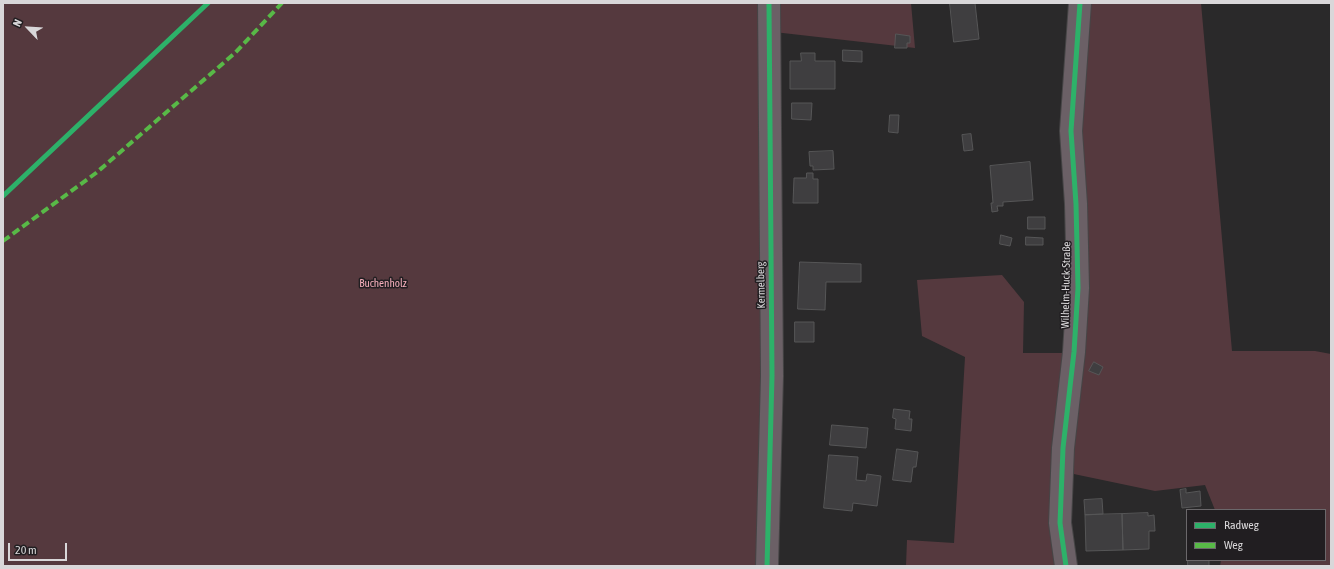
<!DOCTYPE html>
<meta charset="utf-8">
<style>
body{margin:0}
#map{position:relative;width:1334px;height:569px;overflow:hidden;background:#2a292a;font-family:"Asap Condensed",sans-serif}
canvas{display:block}
.frame{position:absolute;inset:0;border:4px solid #d9d7d9;pointer-events:none}
.legend{position:absolute;left:1186px;top:509px;width:140px;height:52px;box-sizing:border-box;background:#211e21;border:1px solid #6b686b;margin:0;padding:5px 7px;list-style:none;font-size:12px;color:#d9d7d9}
.legend li{display:flex;align-items:center;gap:8px;height:20px}
.legend b{width:20px;border:1px solid #6b686b}
.north{position:absolute;left:8px;top:8px;width:40px;height:40px;-webkit-text-stroke:3px #211e21;paint-order:stroke;rotate:295deg;font-size:11px;font-weight:700;line-height:16px;text-align:center;color:#d9d7d9}
.north::after{content:'';display:block;margin:auto;width:14px;height:18px;background:#d9d7d9;clip-path:polygon(50% 0,100% 100%,50% 72%,0 100%)}
.scale{position:absolute;left:8px;top:543px;width:59px;height:18px;box-sizing:border-box;border:2px solid #d9d7d9;border-top:0;padding-left:5px;font-size:12px;line-height:14px;white-space:nowrap;color:#d9d7d9;-webkit-text-stroke:3px #211e21;paint-order:stroke}
</style>
<div id="map">
<canvas width="1334" height="569"></canvas>
<div class="frame"></div>
<ul class="legend">
<li><b style="height:5px;background:#2db169"></b>Radweg</li>
<li><b style="height:5px;background:#58b947"></b>Weg</li>
</ul>
<div class="north">N</div>
<div class="scale">20 m</div>
</div>
<script>
const g = document.querySelector('canvas').getContext('2d');
g.lineJoin = 'round';
function fill(path, color) { g.fillStyle = color; g.fill(path, 'evenodd'); }
function stroke(path, color, width, dash) { g.strokeStyle = color; g.lineWidth = width; g.lineCap = dash ? 'butt' : 'round'; g.setLineDash(dash || []); g.stroke(path); }
function drawText(font, color, halo, rows, align = 'center') {
  g.font = font + ' "Asap Condensed",sans-serif'; g.lineWidth = 3; g.setLineDash([]); g.textBaseline = 'middle'; g.strokeStyle = halo; g.fillStyle = color; for (const [text, x, y, turn = 0] of rows) {
    g.save(); g.translate(x, y); g.rotate((+turn || 0) * Math.PI / 180); g.textAlign = isNaN(turn) ? turn : align; if (halo) g.strokeText(text, 0, 0); g.fillText(text, 0, 0); g.restore();
  }
}
fill(new Path2D(`
 M3,3H762L764,566H3Z
 M774,3H911L915,48L774,32Z
 M1087,3H1201L1232,351H1315L1331,354V566H1220L1221,560H1325V510H1215L1205,485L1155,491L1069,473L1079,130Z
 M1002,275L1024,302L1023,353H1066L1061,566H906L907,540L954,543L965,357L922,336L917,280Z`), '#55393e');
const building = new Path2D(`
 M950,3H975L979,39L954,42Z
 M896,34L910,36V43H907V48H895Z
 M843,50L862,51V62L843,61Z
 M801,53H815V61H835V89H790V61H801Z
 M792,103H812L811,120L792,119Z
 M890,115H899L898,133L889,132Z
 M971,134L973,150L964,151L962,135Z
 M833,151L834,169L813,170V166H810L809,152Z
 M1030,162L1033,200L1003,202V206H997L998,211L992,212L991,203H993L990,166Z
 M807,173H813V179H818V203H793L794,178H806Z
 M1028,217H1045V229H1028Z
 M1001,235L1012,238L1010,246L1000,244Z
 M1026,237L1043,238V245H1026Z
 M800,262L861,264V282H826L825,310L798,309Z
 M795,322H814V342H795Z
 M1094,362L1103,367L1099,375L1089,371Z
 M894,409L910,411L909,419H912L911,431L895,429L896,419L893,418Z
 M832,425L868,428L866,448L830,445Z
 M897,449L918,452L916,467H913L911,482L893,480Z
 M829,455L858,457L856,480L866,481L867,474L881,476L877,506L853,503L852,511L824,508Z
 M1186,489V493L1200,491L1201,506L1182,508L1180,490Z
 M1102,499L1103,514L1085,515L1084,500Z
 M1148,513V516L1154,515L1155,531H1149V549L1123,550L1122,514Z
 M1122,514L1123,550L1086,551L1085,515Z
 M1188,560H1209V566H1188Z`);
fill(building, '#3f3e40');
stroke(building, '#565657', 1);
const minor = new Path2D(`
 M767,566L772,376L769,3
 M1066,566L1060,523L1063,448L1074,352L1078,288L1076,204L1071,131L1080,3`);
stroke(minor, '#464546', 24);
stroke(minor, '#6b6066', 22);
stroke(new Path2D(`
 M3,241L96,173L235,53L282,3`), '#58b947', 4, [8, 4]);
stroke(new Path2D(`
 M3,196L208,3
 M767,566L772,376L769,3
 M1066,566L1060,523L1063,448L1074,352L1078,288L1076,204L1071,131L1080,3`), '#2db169', 5);
drawText('11px', '#f5aebb', '#211e21', [
 ["Buchenholz",383,284]
]);
drawText('11px', '#d9d7d9', '#211e21', [
 ["Kermelberg",761,285,-91],
 ["Wilhelm-Huck-Straße",1066,285,-89]
]);
</script>
